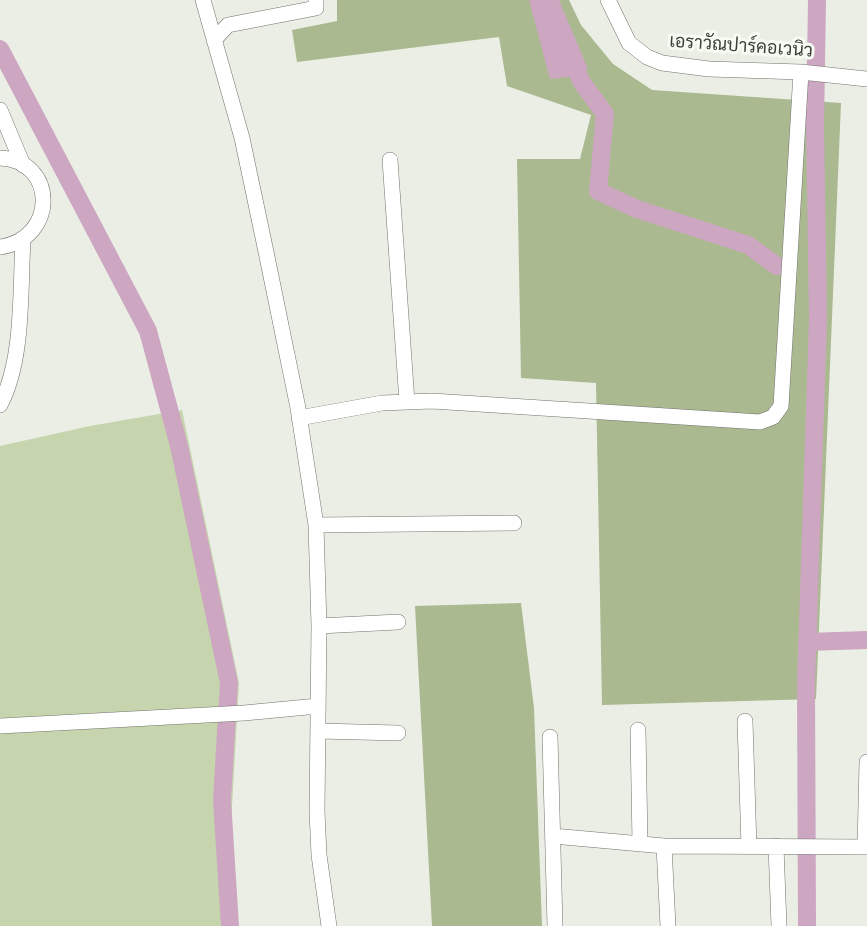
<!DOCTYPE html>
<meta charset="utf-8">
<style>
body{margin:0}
canvas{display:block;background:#eaeee5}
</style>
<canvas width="867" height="926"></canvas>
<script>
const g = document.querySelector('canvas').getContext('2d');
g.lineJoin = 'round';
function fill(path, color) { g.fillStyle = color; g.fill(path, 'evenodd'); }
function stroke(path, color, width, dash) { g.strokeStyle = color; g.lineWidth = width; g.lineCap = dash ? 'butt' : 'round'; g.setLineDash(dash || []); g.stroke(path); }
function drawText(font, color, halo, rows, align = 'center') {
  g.font = font + ' Spectral,Sarabun,serif'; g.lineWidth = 6; g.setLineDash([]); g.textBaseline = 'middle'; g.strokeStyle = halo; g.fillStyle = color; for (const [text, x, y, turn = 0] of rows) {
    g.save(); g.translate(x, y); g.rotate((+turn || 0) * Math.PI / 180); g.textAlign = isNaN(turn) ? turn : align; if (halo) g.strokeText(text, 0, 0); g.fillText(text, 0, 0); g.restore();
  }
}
fill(new Path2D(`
 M182,410L239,683L228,877L229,926H0V446L90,426Z`), '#c6d5ae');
fill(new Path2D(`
 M337,0H569L581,25L613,64L652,90L841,103L816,699L602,705L596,383L521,378L517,159H580L591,115L507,86L499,37L297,62L292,30L337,21Z
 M521,603L534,708L542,926H432L415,606Z`), '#aab990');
fill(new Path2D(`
 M529,0H559L588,69L568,77L550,79Z`), '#cda6c2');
stroke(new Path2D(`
 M0,49L148,331L179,446L229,683L222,800L230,926
 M569,50L581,81L605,114L598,191L637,209L748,245L777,266
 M807,642L867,640
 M807,926L806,683L818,319L815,126L817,0`), '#cda6c2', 18);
const minor = new Path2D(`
 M203,0L242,138L265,247L298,408L316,525L319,626L317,811L319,855L329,926
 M608,0L629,43L647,57L662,63L709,69L801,72L867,79
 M214,40L228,25L316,8V0
 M0,110L23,165
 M0,158C57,160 58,239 0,247
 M390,160L407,402
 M0,405C24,360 20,290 23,240
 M299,418L382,403L432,401L760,422L773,417L781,406L801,72
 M316,525L514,523
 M319,626L398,622
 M745,721L749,847
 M0,726L244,713L318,706
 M638,730L640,843
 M319,731L398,733
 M550,737L555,926
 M553,836L664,846L867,847
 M664,846L668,926
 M776,846L779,926
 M865,847L867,762`);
stroke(minor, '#71736c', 16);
stroke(minor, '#fff', 15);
drawText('18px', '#3c3e3a', '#f7fbf2', [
 ["เอราวัณปาร์คอเวนิว",741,48,4]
]);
</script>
